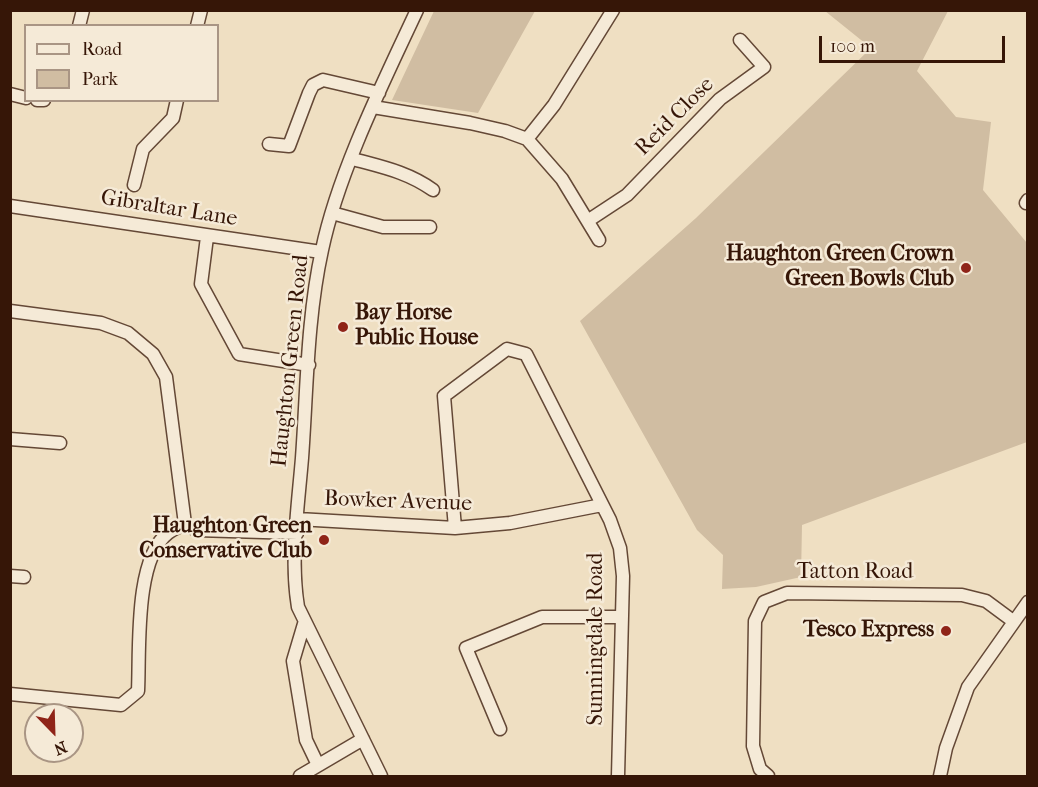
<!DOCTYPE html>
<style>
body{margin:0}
#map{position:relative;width:1038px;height:787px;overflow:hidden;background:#efdfc2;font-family:"IM FELL French Canon",serif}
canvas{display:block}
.frame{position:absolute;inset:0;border:12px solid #361607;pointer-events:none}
.legend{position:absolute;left:24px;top:24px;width:195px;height:78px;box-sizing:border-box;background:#f5ead7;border:2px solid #a99584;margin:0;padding:8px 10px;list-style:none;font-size:18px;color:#361607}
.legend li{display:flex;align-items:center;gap:12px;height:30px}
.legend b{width:30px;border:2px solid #a99584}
.north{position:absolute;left:24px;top:703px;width:60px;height:60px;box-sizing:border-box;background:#f5ead7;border:2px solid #a99584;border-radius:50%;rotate:157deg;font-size:16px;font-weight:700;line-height:24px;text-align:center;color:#361607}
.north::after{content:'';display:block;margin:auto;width:21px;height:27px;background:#8f2418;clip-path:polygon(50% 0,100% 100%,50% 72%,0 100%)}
.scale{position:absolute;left:819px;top:36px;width:186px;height:27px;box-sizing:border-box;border:3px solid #361607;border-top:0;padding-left:8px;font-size:18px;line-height:21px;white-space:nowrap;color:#361607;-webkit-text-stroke:4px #f5ead7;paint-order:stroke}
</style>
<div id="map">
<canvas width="1038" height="787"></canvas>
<div class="frame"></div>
<ul class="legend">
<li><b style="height:8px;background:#f5ead7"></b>Road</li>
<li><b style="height:16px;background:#d0bda2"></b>Park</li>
</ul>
<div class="north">N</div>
<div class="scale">100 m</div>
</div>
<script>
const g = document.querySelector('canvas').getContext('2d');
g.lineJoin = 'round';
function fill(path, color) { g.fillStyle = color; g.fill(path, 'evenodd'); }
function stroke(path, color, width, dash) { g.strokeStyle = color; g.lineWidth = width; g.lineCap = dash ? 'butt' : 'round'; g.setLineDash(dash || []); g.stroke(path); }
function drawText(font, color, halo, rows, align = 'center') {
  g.font = font + ' "IM FELL French Canon",serif'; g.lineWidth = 5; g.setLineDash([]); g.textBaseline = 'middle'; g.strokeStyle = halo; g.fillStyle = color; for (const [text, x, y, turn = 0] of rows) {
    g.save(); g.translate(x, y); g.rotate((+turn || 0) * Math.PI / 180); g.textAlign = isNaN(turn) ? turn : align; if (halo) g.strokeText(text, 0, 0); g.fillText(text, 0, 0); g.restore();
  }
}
fill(new Path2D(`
 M434,11H535L478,113L392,100Z
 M825,11H948L917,71L956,117L991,122L983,190L1027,243V442L802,525L801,577L756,587L722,589L723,555L697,530L580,321L696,218L871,48Z`), '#d0bda2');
const minor = new Path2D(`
 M79,26L83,10
 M197,26L201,10
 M10,94L26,98
 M37,100H44
 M373,107L470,123L505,131L527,139L562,179L599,240
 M527,139L554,105L613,10
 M269,144L289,146L309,93L313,85L323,80L379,93
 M353,159C382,167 408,172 433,190
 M134,185L143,149L173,118L177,100
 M1026,203L1028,200
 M10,206L321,252
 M332,213L383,227H430
 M589,220L627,195L720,99L764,67L740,40
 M207,237L201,284L239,354L309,365
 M10,311L101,323L128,333L153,354L166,377L185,524L196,530L297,533
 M10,439L60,443
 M298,519L455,528L510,523L602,505
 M455,528L444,396L507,349L526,354L610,520L620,548L623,576L618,776
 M10,576L24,577
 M304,624L293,661L306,740L318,765
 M10,694L121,705L138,691C140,651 134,559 168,533C173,529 179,527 185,524
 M500,729L466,648L542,617H622
 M300,776L363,739
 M381,776L298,607C290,559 298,507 302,458C307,390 307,318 322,250C338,173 383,83 417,10
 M768,776L760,769L753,746L755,621L764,602L787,593L962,595L986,601L1013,621
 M940,776L946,748L968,687L1028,602`);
stroke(minor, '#644836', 15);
stroke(minor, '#f5ead7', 12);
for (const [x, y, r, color] of [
 [966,268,6,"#8f2418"],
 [343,327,6,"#8f2418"],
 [324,540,6,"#8f2418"],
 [946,631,6,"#8f2418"]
]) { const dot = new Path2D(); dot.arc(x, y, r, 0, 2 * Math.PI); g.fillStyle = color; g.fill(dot); stroke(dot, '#f5ead7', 2); }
drawText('22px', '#361607', '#f5ead7', [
 ["Reid Close",675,117,-45],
 ["Gibraltar Lane",169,209,9],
 ["Haughton Green Road",291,361,-84],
 ["Bowker Avenue",398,502,2],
 ["Tatton Road",855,573],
 ["Sunningdale Road",597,639,-90]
]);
drawText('bold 22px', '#361607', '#f5ead7', [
 ["Haughton Green Crown",954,255],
 ["Green Bowls Club",954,280],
 ["Bay Horse",355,314,"left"],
 ["Public House",355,339,"left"],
 ["Haughton Green",312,527],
 ["Conservative Club",312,552],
 ["Tesco Express",934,631]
], 'right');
</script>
